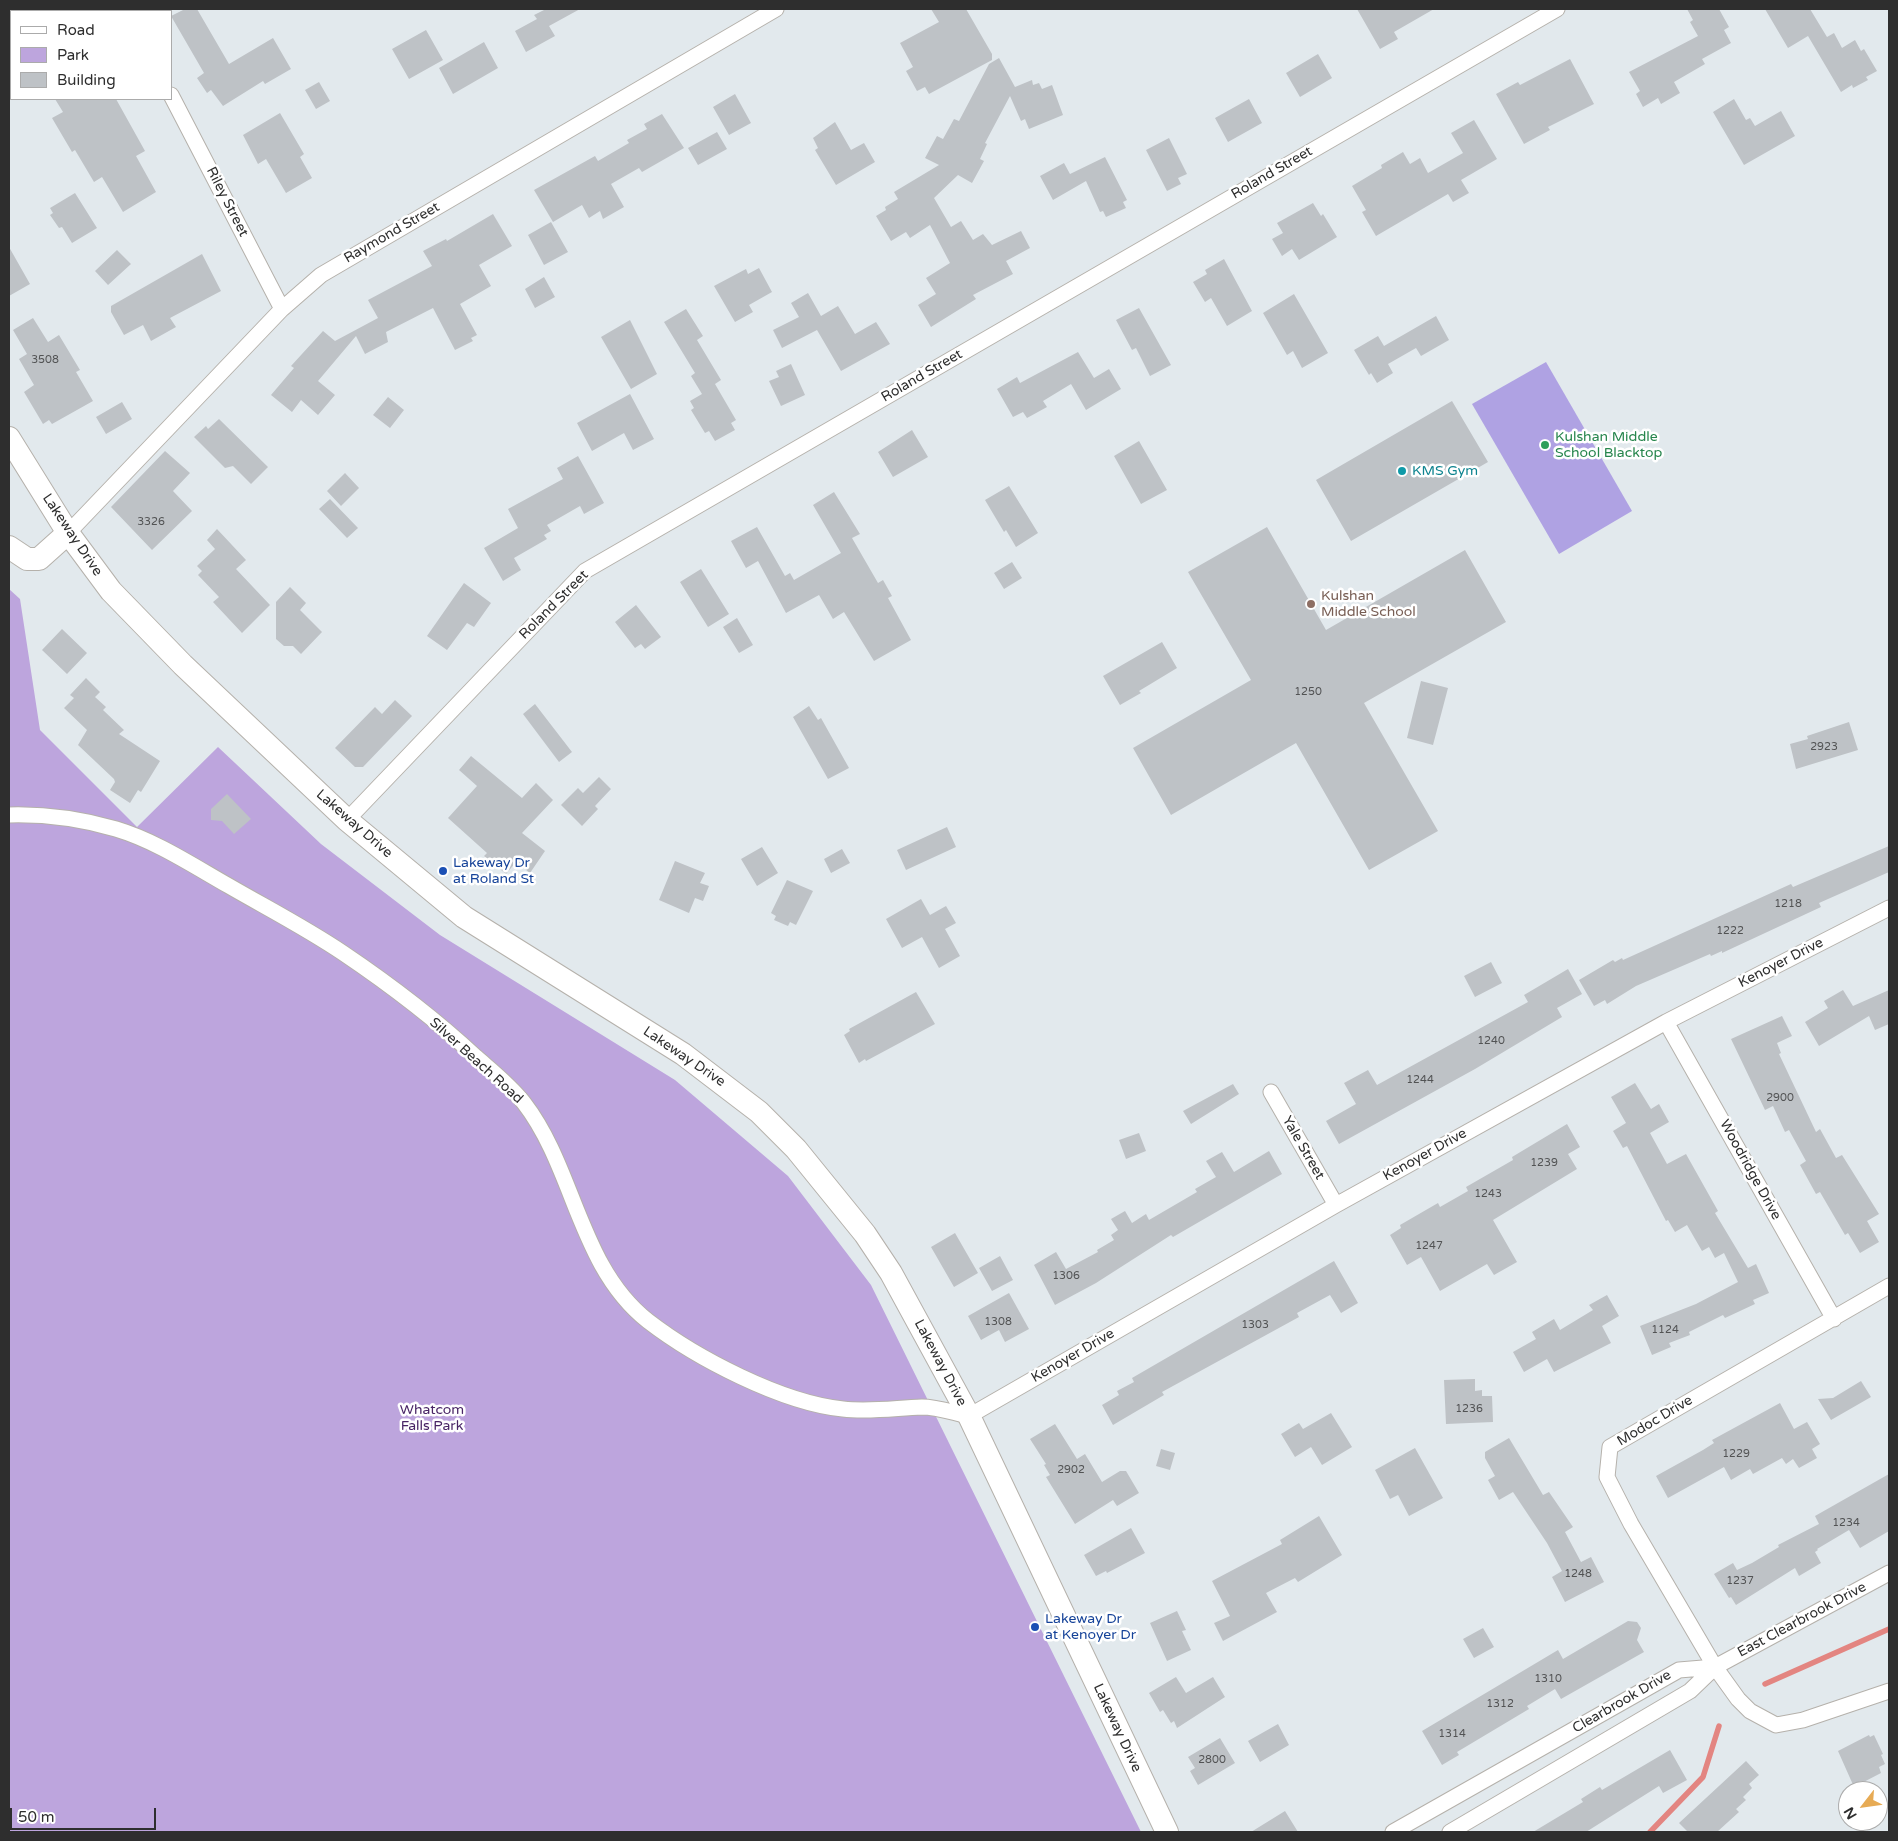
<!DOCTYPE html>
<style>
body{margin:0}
#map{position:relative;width:1898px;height:1841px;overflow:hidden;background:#e2e9ed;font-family:"Varela Round",sans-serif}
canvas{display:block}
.frame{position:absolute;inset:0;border:10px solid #2e2e2e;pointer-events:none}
.legend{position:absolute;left:10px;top:10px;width:162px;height:90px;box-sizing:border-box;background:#fff;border:1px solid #ababab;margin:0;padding:6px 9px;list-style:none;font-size:15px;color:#2e2e2e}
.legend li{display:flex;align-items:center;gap:10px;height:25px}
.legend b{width:25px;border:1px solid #ababab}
.north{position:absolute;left:1838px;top:1781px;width:50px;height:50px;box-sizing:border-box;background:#fff;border:1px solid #ababab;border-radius:50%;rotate:240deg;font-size:14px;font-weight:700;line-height:20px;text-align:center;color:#2e2e2e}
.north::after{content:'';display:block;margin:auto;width:18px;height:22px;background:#e7ab55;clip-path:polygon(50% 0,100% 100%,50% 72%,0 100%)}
.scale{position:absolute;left:10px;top:1808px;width:146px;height:22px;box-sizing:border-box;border:2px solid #2e2e2e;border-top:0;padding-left:6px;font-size:15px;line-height:18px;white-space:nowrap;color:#2e2e2e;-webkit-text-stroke:4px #fff;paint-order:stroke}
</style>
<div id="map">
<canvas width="1898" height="1841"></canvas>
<div class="frame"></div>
<ul class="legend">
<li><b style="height:6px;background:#fff"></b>Road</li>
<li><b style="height:14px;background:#bda5dd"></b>Park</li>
<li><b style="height:14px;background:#bec2c6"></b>Building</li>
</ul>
<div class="north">N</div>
<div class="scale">50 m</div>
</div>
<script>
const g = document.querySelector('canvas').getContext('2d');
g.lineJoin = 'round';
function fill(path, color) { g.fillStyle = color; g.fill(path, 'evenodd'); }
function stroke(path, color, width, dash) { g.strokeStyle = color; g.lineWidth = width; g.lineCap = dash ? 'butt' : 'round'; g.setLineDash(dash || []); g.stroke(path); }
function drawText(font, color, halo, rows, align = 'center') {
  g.font = font + ' "Varela Round",sans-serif'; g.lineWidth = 5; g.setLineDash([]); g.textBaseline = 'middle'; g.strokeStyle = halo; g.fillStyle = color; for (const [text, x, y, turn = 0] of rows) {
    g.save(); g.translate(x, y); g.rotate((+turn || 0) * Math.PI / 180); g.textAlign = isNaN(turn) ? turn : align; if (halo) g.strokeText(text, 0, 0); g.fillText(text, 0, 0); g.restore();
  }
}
fill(new Path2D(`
 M9,589L20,599L40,730L137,827L218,747L321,844L440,935L675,1080L788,1176L871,1285L1141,1832H9Z`), '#bda5dd');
fill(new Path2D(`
 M1546,362L1632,511L1559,554L1472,404Z`), '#afa2e3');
stroke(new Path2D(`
 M1765,1684L1889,1629
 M1650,1832L1703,1777L1719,1726`), '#e38581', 5.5);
fill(new Path2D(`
 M185,9H197L229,64L273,38L291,69L265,84L263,81L223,106L211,90L207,93L197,78L204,73L171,16Z
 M546,9H580L549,26L555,36L526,52L515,31L537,19L534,15Z
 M931,9H966L992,54V60L929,94L925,87L917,91L906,71L913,67L900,43L939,22Z
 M1357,9H1434L1394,32L1398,39L1380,49Z
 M1687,9H1719L1729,27L1724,30L1731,43L1702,59L1705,64L1674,82L1680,93L1661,104L1658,98L1643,107L1636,94L1640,91L1629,72L1698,36L1690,22L1693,20Z
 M1765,9H1810L1827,37L1834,33L1842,48L1855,40L1861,51L1864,49L1877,71L1866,77L1868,80L1853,88L1852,85L1841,92L1808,36L1788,48Z
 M426,30L443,60L409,79L392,49Z
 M484,42L498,68L453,94L439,68Z
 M1318,54L1332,78L1300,97L1286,73Z
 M999,58L1015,87L1032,80L1033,85L1039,83L1042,89L1052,85L1063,115L1029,129L1025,119L1021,121L1010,96L985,143L987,144L980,159L984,161L972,183L958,175L934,198L951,227L961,221L973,240L983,234L992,245L1021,231L1030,248L1006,261L1013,274L973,295L976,299L931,327L918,305L936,294L926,278L950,263L930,225L910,238L906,232L891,241L876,216L886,210L885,207L898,199L894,192L939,165L925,158L937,136L943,139L954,119L959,121L989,64Z
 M1570,59L1594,104L1548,127L1550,130L1524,144L1496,94L1518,82L1520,85Z
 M319,82L330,101L316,109L305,90Z
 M735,94L751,123L729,135L713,107Z
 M55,99H116L145,151L136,156L156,192L123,212L102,177L94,182L75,150L72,152L52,118L63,112Z
 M1249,99L1262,123L1228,142L1215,118Z
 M1734,99L1746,120L1750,118L1755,126L1781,111L1795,136L1744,165L1713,112Z
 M280,113L304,154L300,157L312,178L286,193L266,159L258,164L243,135Z
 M662,114L684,148L642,172L639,168L611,184L624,207L603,219L600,211L589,218L582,205L553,222L534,190L595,156L598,161L629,143L627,140L647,129L644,124Z
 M1474,120L1497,159L1461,180L1469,193L1453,202L1448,194L1376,236L1362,212L1366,210L1352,186L1382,168L1381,165L1403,152L1410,164L1420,158L1428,173L1463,153L1451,133Z
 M835,122L851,150L864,143L875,162L836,185L815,150L818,148L813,138Z
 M717,132L727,149L698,165L688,148Z
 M1169,138L1187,174L1178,178L1181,184L1167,191L1146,150Z
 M1105,157L1127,200L1123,202L1126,208L1106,217L1103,211L1100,212L1086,181L1053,200L1040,176L1064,163L1070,174Z
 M75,193L97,228L72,243L62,227L59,228L50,215L53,213L50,208Z
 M1313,203L1321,216L1323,214L1337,237L1299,260L1292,249L1282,256L1272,239L1283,233L1277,223Z
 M493,214L512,246L479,265L491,286L460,304L477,335L471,338L473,341L455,350L433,308L386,332L388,342L365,354L356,336L318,381L335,395L318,415L301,400L292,412L271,395L294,368L291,366L323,331L335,341L378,318L368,300L432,266L423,251L446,239L447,241Z
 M551,222L568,252L544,265L528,235Z
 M9,247L30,284L9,296Z
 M117,250L131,264L108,285L95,271Z
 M202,254L221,291L170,318L176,327L151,341L143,325L124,335L111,312V306Z
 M1224,259L1252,311L1227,326L1211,298L1205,302L1193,282L1207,274L1205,270Z
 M759,268L772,292L749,305L753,312L735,322L714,286L746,269L748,274Z
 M544,277L555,297L535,308L525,289Z
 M808,293L821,316L838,306L855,334L876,322L890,344L841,371L817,330L782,348L773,330L799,317L791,303Z
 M1294,294L1328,353L1302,368L1293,351L1287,355L1263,313Z
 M1139,308L1171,365L1150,376L1136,348L1132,350L1116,320Z
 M686,309L703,336L697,340L721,380L715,384L736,420L731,423L735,430L715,441L709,431L705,433L691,410L694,408L690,401L702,394L691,376L695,373L664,322Z
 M1436,316L1449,340L1421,356L1416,348L1388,364L1393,373L1377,383L1371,373L1369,375L1354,350L1378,336L1384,346Z
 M33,318L48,342L59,335L80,370L76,372L93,401L52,424L49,420L43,424L24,392L34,385L19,359L27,354L13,330Z
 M630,320L657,374L631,389L601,337Z
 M1078,352L1094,378L1109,369L1121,389L1086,410L1071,384L1043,401L1047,407L1027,418L1023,412L1013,417L997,389L1017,377L1020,383Z
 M791,364L805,395L781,406L769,381L779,377L776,371Z
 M630,394L654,439L633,450L624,433L592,451L577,423Z
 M388,397L404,410L390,428L373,415Z
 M1452,401L1488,462L1351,541L1316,480Z
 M122,402L132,419L106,434L96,417Z
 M219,419L268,467L251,484L233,466L225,468L194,437L206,426L208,429Z
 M912,430L928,457L893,477L878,452Z
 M1139,441L1167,490L1141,504L1114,456Z
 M165,451L190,473L173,491L192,511L152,550L111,507Z
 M578,456L604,503L584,514L580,506L547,525L551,531L544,535L547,539L514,558L521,570L503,581L484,548L518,528L508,509L563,479L557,468Z
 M345,473L359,488L341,506L327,491Z
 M1009,486L1038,533L1016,547L1006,530L1004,532L985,500Z
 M834,492L860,534L852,538L878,583L883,580L892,596L888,598L911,640L874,661L844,612L833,619L819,595L786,613L758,561L746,568L731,541L757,527L785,576L790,573L794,580L841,553L813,505Z
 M330,499L358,528L347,538L319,509Z
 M1267,527L1326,630L1465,550L1506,622L1364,703L1438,831L1369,870L1296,743L1171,815L1133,748L1251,680L1188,572Z
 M217,529L246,560L236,569L270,605L242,633L213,602L219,597L198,575L202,571L197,566L215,549L207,540Z
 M1012,562L1022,578L1004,589L994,573Z
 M701,569L729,614L708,627L680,582Z
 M464,583L491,603L474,627L467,623L447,650L427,636Z
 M290,587L306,603L300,610L322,632L301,654L293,646H284L276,639V602Z
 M636,605L661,637L645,649L641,644L635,648L615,622Z
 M737,618L753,645L739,653L723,627Z
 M62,629L87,653L67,674L42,650Z
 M1162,642L1177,668L1139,691L1141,693L1120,705L1103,676Z
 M86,678L100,692L95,697L106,707L103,710L124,730L119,734L160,761L141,792L138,790L130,803L110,790L115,782L114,779L78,745L87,730L64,708L74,698L70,695Z
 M1421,681L1448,688L1433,745L1407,738Z
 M395,700L412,716L363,767H355L335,748L375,707L382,714Z
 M535,704L572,752L559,762L523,714Z
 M809,706L818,720L821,718L849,768L828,779L793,717Z
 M1849,722L1858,750L1796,769L1790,744L1808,739L1807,736Z
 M471,756L522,798L536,783L553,800L522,833L545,851L530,873L516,862L506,874L484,856L487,853L448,818L477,786L459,770Z
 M599,777L611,789L595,806L598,809L582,826L561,805L578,788L583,793Z
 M227,794L251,819L234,834L222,821L211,820V809Z
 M947,827L956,847L906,870L897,850Z
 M1889,846V872L1819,903L1821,907L1722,953V951L1711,956L1710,954L1636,986L1607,1004L1605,1000L1594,1006L1579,980L1613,960L1615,962L1622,958L1623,960L1791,884L1793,887Z
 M762,847L778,873L757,886L741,859Z
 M842,849L850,863L831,873L824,859Z
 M675,861L705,873L700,883L709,886L703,901L695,898L689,913L659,900Z
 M787,880L813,891L796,925L790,922L788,926L774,920L776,916L771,913Z
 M921,899L930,915L946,906L956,923L945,929L960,956L939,968L922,937L902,948L886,919Z
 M1491,962L1502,983L1475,997L1464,976Z
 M1568,969L1582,994L1557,1008L1562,1017L1475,1069L1339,1144L1326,1121L1356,1104L1344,1083L1368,1070L1377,1085L1528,1002L1524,995Z
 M1843,990L1853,1006L1889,990V1024L1875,1030L1869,1016L1819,1046L1805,1022L1828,1008L1824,1001Z
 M916,992L935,1024L866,1061L865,1059L859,1063L844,1035L850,1031L849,1029Z
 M1782,1016L1792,1036L1777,1043L1781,1053L1779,1054L1816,1132L1820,1129L1836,1158L1842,1155L1879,1214L1867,1221L1879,1242L1860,1253L1848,1233L1845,1235L1820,1192L1816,1194L1800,1165L1806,1161L1789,1130L1785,1132L1773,1106L1765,1110L1731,1039Z
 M1635,1083L1651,1109L1659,1104L1669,1122L1650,1133L1667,1164L1686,1154L1718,1211L1715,1213L1748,1268L1756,1264L1769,1293L1753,1300L1755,1304L1725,1318L1723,1315L1689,1332L1690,1335L1669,1343L1671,1347L1652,1355L1640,1326L1696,1304L1738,1282L1724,1253L1715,1258L1709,1247L1702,1251L1687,1225L1675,1232L1668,1220L1666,1221L1627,1146L1623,1148L1613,1131L1626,1123L1611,1097Z
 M1233,1084L1239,1094L1191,1124L1183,1111Z
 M1567,1124L1580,1147L1568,1154L1577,1169L1493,1220L1517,1262L1494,1275L1487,1264L1440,1291L1421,1257L1407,1265L1390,1235L1401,1228L1400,1225L1438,1203L1440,1207L1468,1191L1466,1187L1513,1160L1512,1157Z
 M1139,1133L1146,1151L1126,1159L1119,1140Z
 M1269,1151L1282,1174L1173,1237L1171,1235L1096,1283L1055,1305L1034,1265L1056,1252L1066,1269L1098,1252L1097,1250L1114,1240L1111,1235L1118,1230L1111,1219L1125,1211L1132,1223L1146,1214L1149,1220L1197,1192L1195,1189L1216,1177L1206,1161L1222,1152L1234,1172Z
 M955,1233L978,1273L954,1287L931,1247Z
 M1000,1256L1013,1280L992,1291L979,1268Z
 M1334,1261L1358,1303L1341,1313L1330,1295L1297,1313L1299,1317L1162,1392L1164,1395L1113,1425L1102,1405L1119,1395L1117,1391L1134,1382L1132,1378Z
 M1009,1293L1029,1329L1005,1342L999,1330L981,1340L968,1316Z
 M1607,1295L1619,1316L1602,1326L1611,1343L1554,1372L1547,1359L1524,1372L1513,1352L1536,1339L1532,1332L1554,1319L1560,1330L1593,1310L1589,1305Z
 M1475,1379V1391L1482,1390V1396H1492L1493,1422L1446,1424L1444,1380Z
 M1861,1381L1871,1397L1831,1420L1818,1399L1833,1398Z
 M1780,1403L1794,1429L1807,1422L1820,1444L1812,1449L1817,1458L1799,1468L1793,1459L1786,1464L1782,1458L1753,1474L1750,1469L1731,1480L1724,1467L1668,1498L1656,1476L1703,1450L1714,1443L1712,1440Z
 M1331,1413L1352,1447L1322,1465L1311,1447L1295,1457L1281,1434L1299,1423L1303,1429Z
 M1055,1424L1077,1459L1085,1454L1102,1482L1120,1471H1126L1139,1493L1117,1506L1113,1500L1075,1524L1046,1477L1050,1475L1044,1465L1046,1464L1030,1439Z
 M1509,1438L1543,1495L1549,1492L1573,1527L1565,1532L1581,1562L1591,1557L1604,1582L1565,1602L1552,1577L1562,1571L1547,1543L1513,1492L1499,1500L1488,1480L1495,1476L1485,1458V1452Z
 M1415,1448L1443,1498L1409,1516L1398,1495L1390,1499L1375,1470Z
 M1161,1449L1175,1453L1170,1470L1156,1466Z
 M1889,1474V1531L1860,1548L1849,1530L1817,1549L1818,1550L1815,1552L1821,1563L1799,1576L1795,1568L1736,1605L1731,1597L1729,1598L1714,1574L1733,1563L1737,1570L1752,1563L1779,1547L1778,1545L1819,1524L1815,1516Z
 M1319,1516L1342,1555L1298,1582L1295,1578L1266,1593L1277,1612L1223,1641L1214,1623L1230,1616L1212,1581L1282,1544L1280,1540Z
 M1131,1528L1145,1553L1107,1573L1106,1571L1096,1576L1084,1555Z
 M1177,1611L1186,1630L1182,1631L1191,1650L1167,1661L1150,1623Z
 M1628,1621L1637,1622L1641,1628L1637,1640L1644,1652L1561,1699L1555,1689L1527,1706L1529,1709L1457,1752L1459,1755L1442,1765L1422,1731L1558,1650L1563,1659Z
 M1483,1628L1494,1647L1474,1658L1463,1639Z
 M1176,1677L1186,1693L1213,1677L1225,1697L1177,1728L1174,1721L1171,1723L1163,1710L1160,1712L1149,1693Z
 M1278,1724L1289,1745L1260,1762L1248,1741Z
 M1869,1735L1870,1737L1874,1735L1883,1754L1881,1755L1885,1764L1879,1767L1881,1773L1854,1787L1838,1751Z
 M1220,1738L1235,1763L1198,1785L1190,1771L1195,1768L1188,1757Z
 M1670,1750L1687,1780L1663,1793L1659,1786L1586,1832H1533L1583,1802L1581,1799L1600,1787L1602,1790Z
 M1746,1761L1759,1775L1749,1784L1752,1788L1743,1797L1746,1800L1736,1809L1739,1812L1717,1832H1688L1679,1823Z
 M1285,1811L1298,1832H1251Z`), '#bec2c6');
const minor = new Path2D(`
 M117,9L119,11
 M171,95L282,309
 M68,533L282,309L321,275L776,9
 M9,815C45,814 81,819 116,829C156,841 192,865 229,886C267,908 306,928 343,953C389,984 435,1019 476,1057C492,1071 510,1085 524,1103C575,1169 579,1267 648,1321C696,1358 782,1403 843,1409C870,1412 895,1408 922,1407C937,1407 954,1413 969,1416L1336,1205L1666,1022L1889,908
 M347,820L585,571L1557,9
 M1666,1022L1834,1319
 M1271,1092L1336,1205
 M1889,1286L1610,1447L1607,1477L1631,1524L1715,1667L1738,1699L1750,1711L1776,1725L1803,1720L1889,1691
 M1393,1832L1679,1670L1715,1667
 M1450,1832L1690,1691L1715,1667L1889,1573`);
const secondary = new Path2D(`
 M9,438L68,533L111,591L183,665L347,820L464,917L683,1054L759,1112L796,1149L865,1234L891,1273L969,1416L1167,1832
 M9,547L27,559H39L68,533`);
stroke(minor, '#b5b1ab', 17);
stroke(secondary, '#b5b1ab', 24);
stroke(minor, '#fff', 15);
stroke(secondary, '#fff', 22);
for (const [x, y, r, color] of [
 [1545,445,5,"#2e9e5b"],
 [1402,471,5,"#0f9aa8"],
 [1311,604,5,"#8d6e63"],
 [443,871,5,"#1a4fb4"],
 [1035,1627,5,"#1a4fb4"]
]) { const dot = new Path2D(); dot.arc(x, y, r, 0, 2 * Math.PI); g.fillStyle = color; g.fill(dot); stroke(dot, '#fff', 2); }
drawText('11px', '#525354', null, [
 ["3508",45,360],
 ["3326",151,522],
 ["1250",1308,692],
 ["2923",1824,747],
 ["1218",1788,904],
 ["1222",1730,931],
 ["1240",1491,1041],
 ["1244",1420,1080],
 ["2900",1780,1098],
 ["1239",1544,1163],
 ["1243",1488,1194],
 ["1247",1429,1246],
 ["1306",1066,1276],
 ["1308",998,1322],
 ["1303",1255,1325],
 ["1124",1665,1330],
 ["1236",1469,1409],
 ["1229",1736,1454],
 ["2902",1071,1470],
 ["1234",1846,1523],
 ["1248",1578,1574],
 ["1237",1740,1581],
 ["1310",1548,1679],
 ["1312",1500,1704],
 ["1314",1452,1734],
 ["2800",1212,1760]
]);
drawText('14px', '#2e2e2e', '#fff', [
 ["Roland Street",1272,173,-30],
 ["Riley Street",227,202,63],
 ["Raymond Street",392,233,-30],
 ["Roland Street",922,376,-30],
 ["Lakeway Drive",72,535,56],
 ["Roland Street",554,605,-45],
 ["Lakeway Drive",354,824,41],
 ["Kenoyer Drive",1781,963,-27],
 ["Lakeway Drive",684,1057,34],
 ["Silver Beach Road",476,1061,42],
 ["Yale Street",1303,1148,60],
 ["Kenoyer Drive",1425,1155,-29],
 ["Woodridge Drive",1750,1170,61],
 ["Kenoyer Drive",1073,1356,-30],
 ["Lakeway Drive",940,1363,62],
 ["Modoc Drive",1655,1421,-31],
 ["East Clearbrook Drive",1802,1620,-28],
 ["Clearbrook Drive",1622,1702,-30],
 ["Lakeway Drive",1117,1728,65]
]);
drawText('14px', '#27864d', '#fff', [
 ["Kulshan Middle",1555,437],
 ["School Blacktop",1555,453]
], 'left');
drawText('14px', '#0d838f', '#fff', [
 ["KMS Gym",1412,471]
], 'left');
drawText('14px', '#785e54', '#fff', [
 ["Kulshan",1321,596],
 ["Middle School",1321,612]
], 'left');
drawText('14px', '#164399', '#fff', [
 ["Lakeway Dr",453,863],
 ["at Roland St",453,879],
 ["Lakeway Dr",1045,1619],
 ["at Kenoyer Dr",1045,1635]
], 'left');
drawText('14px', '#482465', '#fff', [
 ["Whatcom",432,1410],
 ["Falls Park",432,1426]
]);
</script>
